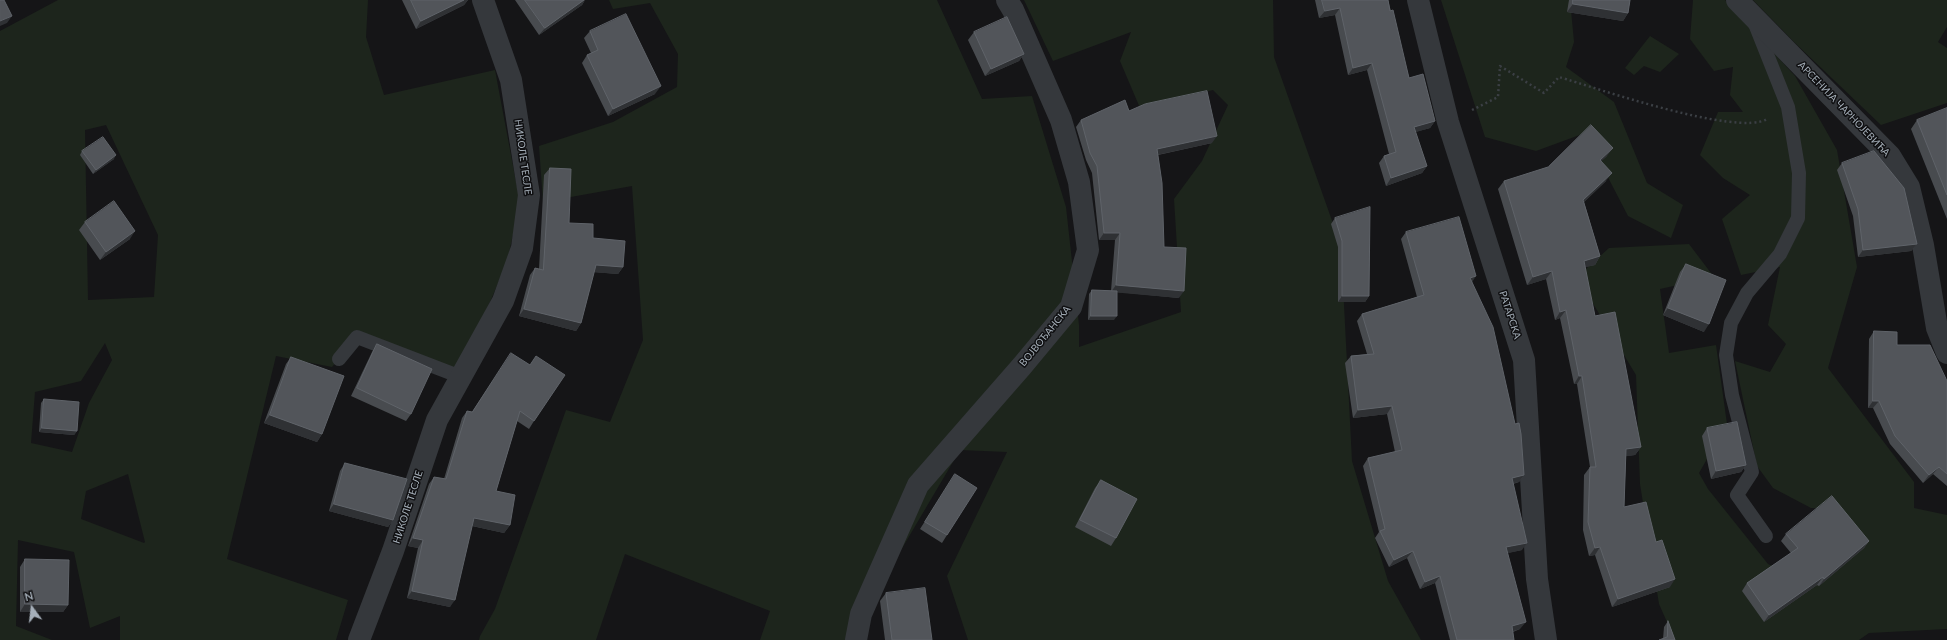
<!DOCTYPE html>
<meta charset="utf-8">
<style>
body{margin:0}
#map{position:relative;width:1947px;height:640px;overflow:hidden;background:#151517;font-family:Lato,sans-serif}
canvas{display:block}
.north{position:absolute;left:12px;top:588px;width:40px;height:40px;-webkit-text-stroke:3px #101012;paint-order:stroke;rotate:345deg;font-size:11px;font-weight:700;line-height:16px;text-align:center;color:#a5afb9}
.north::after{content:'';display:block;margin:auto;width:14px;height:18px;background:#a5afb9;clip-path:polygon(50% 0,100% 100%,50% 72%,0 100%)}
</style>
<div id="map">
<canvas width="1947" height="640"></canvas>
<div class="north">N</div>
</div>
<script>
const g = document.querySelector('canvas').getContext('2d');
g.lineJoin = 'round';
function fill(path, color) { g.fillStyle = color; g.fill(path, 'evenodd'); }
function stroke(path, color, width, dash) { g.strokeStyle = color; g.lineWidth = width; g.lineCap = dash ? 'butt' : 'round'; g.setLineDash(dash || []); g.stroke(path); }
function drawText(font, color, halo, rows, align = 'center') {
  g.font = font + ' Lato,sans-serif'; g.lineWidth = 3; g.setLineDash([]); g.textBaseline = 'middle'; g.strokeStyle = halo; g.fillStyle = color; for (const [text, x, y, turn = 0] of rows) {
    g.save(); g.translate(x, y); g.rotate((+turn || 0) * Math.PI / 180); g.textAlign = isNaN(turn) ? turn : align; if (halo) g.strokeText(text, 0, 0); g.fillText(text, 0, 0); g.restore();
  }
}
fill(new Path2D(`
 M58,0H368L366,37L384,95L495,70L520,203L507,262L460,373L357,337L332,367L276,356L227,559L348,600L336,640H120V616L90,628L74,552L18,540L16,626L52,640H0V31ZM106,125L158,235L154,297L88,300L85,130ZM105,343L112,360L89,403L72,452L31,443L35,392L81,381ZM128,474L145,542L144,543L81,519L86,491Z
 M609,0H937L982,99L1032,96L1066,207L1079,325V347L1181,312L1174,199L1202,161L1228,105L1213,90L1140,108L1120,61L1131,32L1053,61L1024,0H1273L1274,57L1341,246L1352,461L1388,581L1421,640H968L947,576L1007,452L960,450L848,640H760L770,611L625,554L596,640H479L480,636L495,609L566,410L610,422L643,340L632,186L543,202L539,146L613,122L677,87L678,54L650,3L613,9Z
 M1441,0H1570L1574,42L1566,67L1614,102L1647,183L1683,205L1671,238L1628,216L1585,133L1536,151L1485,137Z
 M1693,0H1725L1795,76L1837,150L1857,267L1828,368L1914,482V508L1947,515V629L1869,633L1859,640H1675L1659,604L1640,484L1636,375L1577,277L1609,248L1689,244L1714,277L1660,289L1669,353L1716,345L1727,424L1699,473L1708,489L1768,564L1809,582L1865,537L1842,509L1811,508L1773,488L1757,466L1735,361L1770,372L1786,344L1768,325L1780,267L1741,275L1722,219L1750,195L1723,178L1700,155L1718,112H1743L1730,95L1733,67L1714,71L1690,39Z
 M1753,0H1947V27L1938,42L1947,48V103L1881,125L1794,42Z
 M1650,36L1679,54L1660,72L1644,66L1634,75L1625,68Z`), '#1d251c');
stroke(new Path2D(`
 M1472,110L1498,97L1500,66L1544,93L1559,77C1596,88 1737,137 1767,119`), '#3b3f44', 2.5, [2, 3]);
stroke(new Path2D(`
 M1755,24L1788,107L1799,173L1798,218L1780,254L1747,293L1731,323L1726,355L1732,395L1752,472L1737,495L1766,536
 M339,359L357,337L461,377`), '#35383c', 14);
stroke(new Path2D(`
 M359,640L393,551L437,420L503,301L522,248L529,195L511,80L483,0
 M856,640L861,614L918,485L1022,366L1071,307L1088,250L1079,182L1061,120L1013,10L1007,0`), '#35383c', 22);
stroke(new Path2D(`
 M1418,0L1448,122L1524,360L1537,579L1546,640
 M1737,0L1890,156L1909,187L1923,245L1937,328L1947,353`), '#35383c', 22);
fill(new Path2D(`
 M402,0H468L464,5L416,29Z
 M515,0H585L582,5L539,35Z
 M1315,0H1388L1409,78L1435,121L1430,128L1415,132L1427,166L1422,173L1386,186L1379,163L1384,156L1389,154L1367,70L1348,75L1335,15L1319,18Z
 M1569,0H1630L1628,13L1623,21L1567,12Z
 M590,31L655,94L608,116L582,63L587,55L591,53L584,38Z
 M974,32L1024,54L1019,61L985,76L968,40Z
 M1947,108V219L1911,129L1917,120Z
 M1129,111L1212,143L1158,155L1164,247L1179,298L1117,292L1114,320H1088L1089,294L1092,290L1111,291L1115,240H1099L1092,173L1086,160L1076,127L1081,120Z
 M82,151L114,159L93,174L80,155Z
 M1607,156L1601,161L1606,181L1584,202L1600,256L1595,265L1585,267L1595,316L1641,447L1635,455L1626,456L1624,507L1656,542L1670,587L1612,607L1595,555L1589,556L1583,530L1584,475L1590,467L1577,384H1574L1560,318L1555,320L1546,279L1527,285L1498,189L1504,181Z
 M1842,163L1917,244L1911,251L1858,257L1853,216L1837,170Z
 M550,168L569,223L593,238L623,267L618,274L594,272L581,323L576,331L519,316L530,275L535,268L539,269L544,175Z
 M1335,218L1369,296L1365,302H1338V247L1331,224Z
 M85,222L130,239L100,260L79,230Z
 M1406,232L1472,282L1524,475L1519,482L1513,484L1522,550L1507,553L1520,629L1513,632L1514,640H1450L1435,583L1420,589L1407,558L1389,567L1375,538L1379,532L1363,466L1368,458L1395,452L1387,414L1353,418L1345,363L1351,356L1367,354L1357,321L1362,314L1417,297L1401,239Z
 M1686,264L1704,332L1663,315L1680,272Z
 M1874,331L1897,345L1947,381V486L1933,474L1923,483L1890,444L1873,408H1868L1869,339Z
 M377,344L411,414L406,421L351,396L372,352Z
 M291,357L322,434L317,442L264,423L286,364Z
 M530,365L534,421L529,429L517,421L496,491L510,525L504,533L472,526L450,607L407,598L418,548L408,546L429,484L434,477L444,479L462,418L467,411L472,412Z
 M44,399L77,431L74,435L39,432L41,403Z
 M1707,428L1746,465L1741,472L1711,479L1702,436Z
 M345,463L393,520L388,527L329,511L340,471Z
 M955,474L947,535L942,543L920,529Z
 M1101,480L1116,538L1111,546L1075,527L1095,488Z
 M1786,534L1869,541L1864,548L1819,586L1817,585L1764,622L1742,591L1747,583L1791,553L1781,541Z
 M25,559L68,605L63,612H20V567Z
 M886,593L932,640H885L880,601Z
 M1668,621L1675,640L1663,639L1664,627Z`), '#484b4f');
fill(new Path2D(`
 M464,0H468L464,5L416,29L421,21Z
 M584,0H585L582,5L539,35L545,28Z
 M1573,4L1628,13L1623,21L1567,12Z
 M1340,8L1335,15L1319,18L1325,11Z
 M12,16L7,23L0,26V21Z
 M1024,54L1019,61L985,76L991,69Z
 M1372,63L1367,70L1348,75L1353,68Z
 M661,86L655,94L608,116L613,109Z
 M1435,121L1430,128L1409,134L1414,127Z
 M1217,136L1212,143L1152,156L1157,149Z
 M1613,148L1607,156L1594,168L1600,160Z
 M116,155L114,159L93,174L96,170Z
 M1427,166L1422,173L1386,186L1391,178Z
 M1612,173L1606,181L1578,208L1583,200Z
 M135,231L130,239L100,260L106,252Z
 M1104,233H1120L1115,240H1099Z
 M1917,244L1911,251L1858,257L1863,250Z
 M1600,256L1595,265L1578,269L1584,261Z
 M596,265L623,267L618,274L591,272Z
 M1552,271L1546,279L1527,285L1533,277Z
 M1476,276L1471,284L1470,278Z
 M1116,285L1184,291L1179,298L1111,292Z
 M1342,296H1369L1365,302H1338Z
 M1668,308L1709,324L1704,332L1663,315Z
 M524,309L581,323L576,331L519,316Z
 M1566,310L1560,318L1555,320L1560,312Z
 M1091,316H1117L1114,320H1088Z
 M1579,376H1582L1577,384H1574Z
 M1873,401H1879L1873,408H1868Z
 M1392,406L1387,414L1353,418L1358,410Z
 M270,415L322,434L317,442L264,423Z
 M42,428L77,431L74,435L39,432Z
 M1641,447L1635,455L1621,457L1626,449Z
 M1746,465L1741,472L1711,479L1716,471Z
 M1939,467L1933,474L1923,483L1929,475Z
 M1524,475L1519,482L1507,485L1512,478Z
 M334,504L393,520L388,527L329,511Z
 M474,518L510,525L504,533L468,525Z
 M413,538L423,540L418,548L408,546Z
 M1869,541L1864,548L1819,586L1824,579Z
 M1527,543L1522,550L1500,555L1506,547Z
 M1600,547L1595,555L1589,556L1595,548Z
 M1413,551L1407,558L1389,567L1394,560Z
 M1440,576L1435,583L1420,589L1425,582Z
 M1823,577L1817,585L1764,622L1769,615Z
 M1675,579L1670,587L1612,607L1618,599Z
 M412,591L455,600L450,607L407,598Z
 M25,604L68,605L63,612H20Z
 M1526,622L1520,629L1507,633L1512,626Z`), '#2f3134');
const building = new Path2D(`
 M0,0H4L12,16L0,21Z
 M411,0H464L421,21Z
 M525,0H584L545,28Z
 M1322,0H1388L1390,11L1393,10L1409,78L1423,74L1435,121L1414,127L1427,166L1391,178L1384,156L1396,152L1372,63L1353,68L1340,8L1325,11Z
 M1573,0H1630L1628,13L1573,4Z
 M626,14L661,86L613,109L587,55L598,50L590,31Z
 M1007,17L1024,54L991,69L974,32Z
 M1207,91L1217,136L1157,149L1162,183L1164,247L1186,248L1184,291L1116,285L1120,233H1104L1097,166L1090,153L1081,120L1125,100L1129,111L1145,104Z
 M1947,108V195L1917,120Z
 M1591,125L1613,148L1600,160L1612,173L1583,200L1600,256L1584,261L1595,316L1615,312L1641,447L1626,449L1624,507L1646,502L1656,542L1662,540L1675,579L1618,599L1600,547L1595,548L1588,522L1590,467H1596L1582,376H1579L1566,310L1560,312L1552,271L1533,277L1504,181L1548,167Z
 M103,137L116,155L96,170L82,151Z
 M1874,151L1904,188L1917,244L1863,250L1858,209L1842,163Z
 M550,168L571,169L569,223L593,224V238L625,241L623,267L596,265L581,323L524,309L535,268L543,270Z
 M114,201L135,231L106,252L85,222Z
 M1370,207L1369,296H1342V241L1335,218Z
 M1459,217L1476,276L1470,278L1493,327L1515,424L1519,423L1521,434L1524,475L1512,478L1527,543L1506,547L1526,622L1512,626L1514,640H1457L1440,576L1425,582L1413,551L1394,560L1380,531L1385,529L1368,458L1402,450L1392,406L1358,410L1351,356L1374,354L1362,314L1424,295L1406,232Z
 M1686,264L1726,280L1709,324L1668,308Z
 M1092,290L1117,291V316H1091Z
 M1874,331L1897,332V345H1930L1947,381V474L1939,467L1929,475L1895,436L1879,401H1873Z
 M377,344L432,369L411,414L357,388Z
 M511,353L530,365L536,356L565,375L534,421L520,411L496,491L515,495L510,525L474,518L455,600L412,591L423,540L413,538L434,477L446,479L467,411L472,412Z
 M291,357L344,376L322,434L270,415Z
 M44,399L79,402L77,431L42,428Z
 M1737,422L1746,465L1716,471L1707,428Z
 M345,463L407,479L393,520L334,504Z
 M955,474L977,488L947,535L925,522Z
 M1101,480L1137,499L1116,538L1080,520Z
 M1832,496L1869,541L1824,579L1823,577L1769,615L1747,583L1798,548L1786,534Z
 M25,559L69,560L68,605L25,604Z
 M925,588L932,640H892L886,593Z
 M1668,621L1675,640H1659L1667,637Z`);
fill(building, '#52555a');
stroke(building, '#5f6369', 1);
drawText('10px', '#a5afb9', '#101012', [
 ["АРСЕНИЈА ЧАРНОЈЕВИЋА",1844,109,46],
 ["НИКОЛЕ ТЕСЛЕ",523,157,82],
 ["РАТАРСКА",1510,315,72],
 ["ВОЈВОЂАНСКА",1045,336,-51],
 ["НИКОЛЕ ТЕСЛЕ",408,507,-72]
]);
</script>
